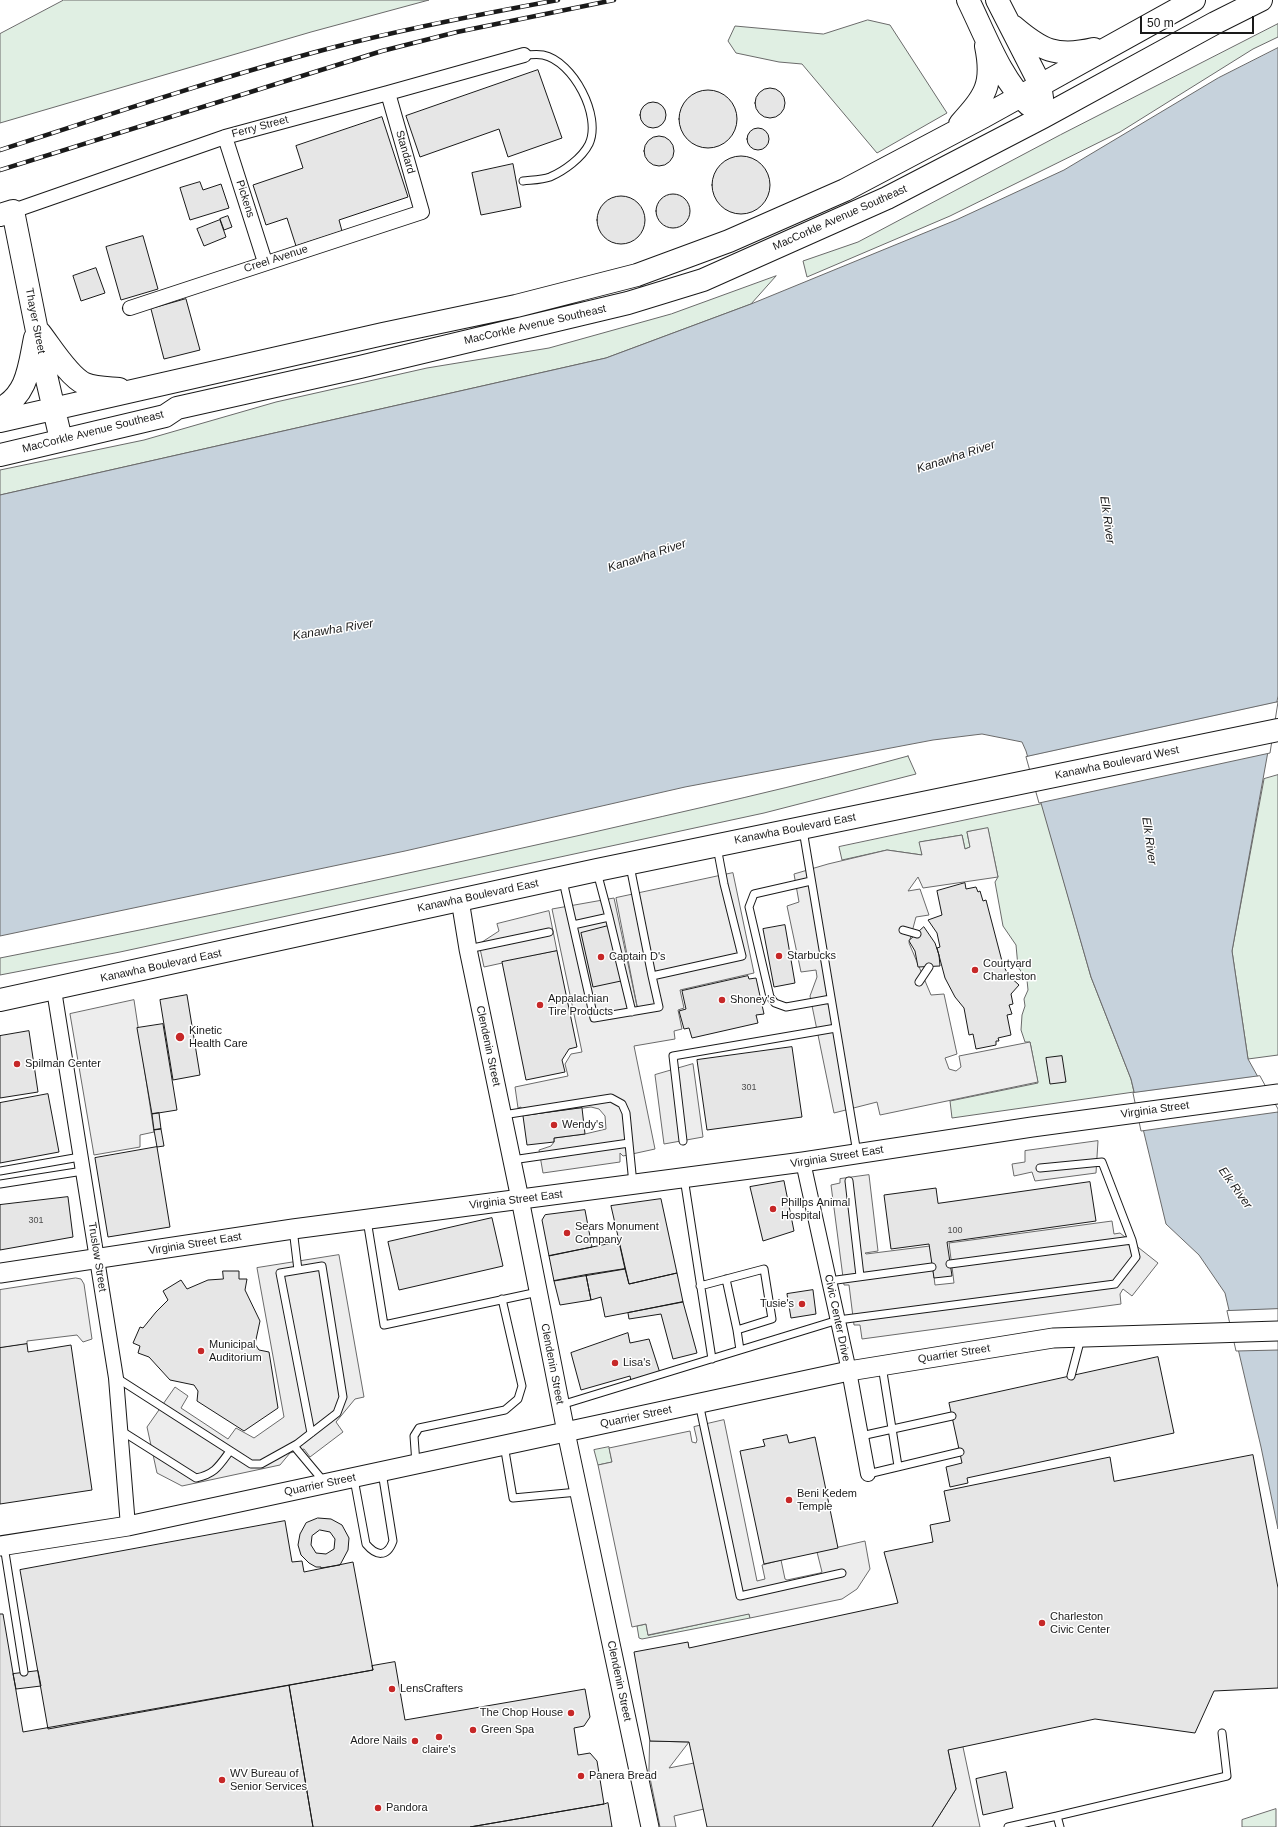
<!DOCTYPE html>
<style>
body{margin:0}
#map{position:relative;width:1278px;height:1827px;overflow:hidden;background:#fff;font-family:Helvetica,sans-serif}
canvas{display:block}
.scale{position:absolute;left:1140px;top:16px;width:114px;height:18px;box-sizing:border-box;border:2px solid #1a1a1a;border-top:0;padding-left:5px;font-size:12px;line-height:14px;white-space:nowrap;color:#1a1a1a;-webkit-text-stroke:3px #fff;paint-order:stroke}
</style>
<div id="map">
<canvas width="1278" height="1827"></canvas>
<div class="scale">50 m</div>
</div>
<script>
const g = document.querySelector('canvas').getContext('2d');
g.lineJoin = 'round';
function fill(path, color) { g.fillStyle = color; g.fill(path, 'evenodd'); }
function stroke(path, color, width, dash) { g.strokeStyle = color; g.lineWidth = width; g.lineCap = dash ? 'butt' : 'round'; g.setLineDash(dash || []); g.stroke(path); }
function drawText(font, color, halo, rows, align = 'center') {
  g.font = font + ' Helvetica,sans-serif'; g.lineWidth = 3; g.setLineDash([]); g.textBaseline = 'middle'; g.strokeStyle = halo; g.fillStyle = color; for (const [text, x, y, turn = 0] of rows) {
    g.save(); g.translate(x, y); g.rotate((+turn || 0) * Math.PI / 180); g.textAlign = isNaN(turn) ? turn : align; if (halo) g.strokeText(text, 0, 0); g.fillText(text, 0, 0); g.restore();
  }
}
const green = new Path2D(`
 M64,0H429L311,32L0,123V34Z
 M868,20L890,25L947,113L877,153L802,64L779,62L736,53L728,41L735,26L823,34Z
 M1278,24V37L1253,49L1120,132L950,216L807,277L803,261L858,242L1060,135Z
 M776,276L751,304L606,358L0,495V470L144,440L276,402L427,368L549,348L671,314Z
 M908,756L916,774L764,813L120,952L0,975V958C194,920 388,878 581,835C690,810 800,786 908,756Z
 M1278,775V1055L1248,1059L1232,951L1264,779Z
 M1042,804L1091,977L1131,1079L1134,1092L952,1118L950,1101L1038,1083L1030,1042H1025L1021,1030L1022,1015L1025,1006L1024,999L1028,990L1027,980L1018,967L1016,945L1003,926L995,882L998,877L988,829L967,832L970,847L965,849L962,835L920,842L922,855L887,850L842,860L839,847Z
 M609,1447L612,1462L598,1465L594,1450Z
 M749,1614L750,1618L642,1639L639,1638L637,1626L646,1624L648,1635Z
 M1276,1809V1827H1242V1820Z`);
fill(green, '#e0efe3');
stroke(green, '#6a6a6a', 1);
const parking = new Path2D(`
 M988,828L998,877L923,888L918,877L908,891L920,889L929,915L916,917L909,943L931,995L944,994L957,1054L945,1058L949,1069L956,1071L961,1067L959,1056L1030,1042L1038,1082L880,1115L877,1102L834,1113L810,996L817,977L816,970L801,972L787,906L799,902L794,874L828,864L887,850L922,855L919,842L962,835L965,849L970,847L967,832Z
 M733,873L754,973L680,990L684,1008L678,1010L682,1029L674,1031L675,1039L634,1046L655,1149L623,1156L620,1153V1162L543,1173L539,1150L551,1146L554,1142V1138L585,1134L606,1129L605,1116L599,1109L591,1107L523,1116L521,1107L518,1108L515,1087L568,1076L565,1064L571,1054L582,1052L552,909L614,898L637,1006L616,898Z
 M549,911L557,951L484,967L479,944L499,931L497,924Z
 M134,1000L154,1132L140,1135V1147L94,1155L70,1014Z
 M693,1064L703,1137L664,1144L655,1075Z
 M1098,1141L1096,1173L1035,1181L1032,1172L1014,1176L1012,1164L1025,1162V1151Z
 M869,1175L878,1251L865,1253L866,1254L930,1246L935,1285L954,1283L949,1243L1112,1221L1114,1234L1120,1233L1158,1263L1132,1296L1123,1289L1120,1294L1121,1304L862,1339L860,1325H854L849,1285H844L831,1185L840,1183V1179Z
 M339,1255L364,1397L355,1399L336,1422L343,1432L310,1457L304,1449L290,1453L280,1465L182,1486L157,1473L147,1427L175,1387L188,1396L181,1408L228,1439L236,1428L254,1438L284,1417L257,1268Z
 M76,1278L81,1279L84,1284L92,1339L83,1342L77,1335L27,1341V1344L0,1348V1290Z
 M724,1420L757,1581L765,1579L762,1565L781,1560L785,1579L787,1580L820,1573L822,1572L817,1552L865,1541L870,1569L857,1589L842,1599L750,1618L749,1614L648,1635L646,1624L632,1627L598,1465L612,1462L609,1448L690,1431L692,1442L696,1443L697,1440L694,1427Z
 M650,1741L689,1742L669,1768L694,1763L704,1809L674,1816L676,1827H660L649,1773Z
 M963,1747L980,1827H932L956,1789L948,1750Z`);
fill(parking, '#ededed');
stroke(parking, '#6a6a6a', 1);
const water = new Path2D(`
 M1278,48V696L1232,951L1248,1059L1278,1113V1529L1261,1447L1225,1293L1199,1255L1166,1224L1131,1079L1091,977L1026,751L1022,742L982,734L933,740L685,787L405,851L0,936V495L606,358L751,304L956,220L1064,170L1218,78Z`);
fill(water, '#c6d2dc');
stroke(water, '#6a6a6a', 1);
const pier = new Path2D(`
 M1278,702L1270,753L1039,803L1026,757Z
 M1260,1076L1278,1109V1112L1141,1131L1133,1093Z
 M1278,1309V1350L1236,1351L1227,1311Z`);
fill(pier, '#fff');
stroke(pier, '#6a6a6a', 1);
const building = new Path2D(`
 M538,70L562,138L508,157L499,129L420,157L406,116Z
 M755 103a15 15 0 1 1 30 0a15 15 0 1 1-30 0Z
 M679 119a29 29 0 1 1 58 0a29 29 0 1 1-58 0Z
 M640 115a13 13 0 1 1 26 0a13 13 0 1 1-26 0Z
 M382,117L408,197L339,220L342,231L296,246L287,218L266,225L253,185L303,168L296,146Z
 M747 139a11 11 0 1 1 22 0a11 11 0 1 1-22 0Z
 M644 151a15 15 0 1 1 30 0a15 15 0 1 1-30 0Z
 M712 185a29 29 0 1 1 58 0a29 29 0 1 1-58 0Z
 M513,164L521,207L481,215L472,173Z
 M200,182L203,190L221,184L229,208L190,220L180,188Z
 M656 211a17 17 0 1 1 34 0a17 17 0 1 1-34 0Z
 M597 220a24 24 0 1 1 48 0a24 24 0 1 1-48 0Z
 M228,216L232,227L224,230L220,219Z
 M220,220L226,237L204,246L197,229Z
 M143,236L158,289L121,300L106,247Z
 M96,268L105,293L81,301L73,276Z
 M186,299L200,350L164,359L151,309Z
 M965,883L966,889L976,887L978,892L980,891L983,901L986,900L1003,965L1009,976L1019,985L1011,994L1013,1004L1009,1005L1012,1014L1007,1015L1011,1035L998,1038L999,1041H996V1045L976,1049L973,1034L969,1035L964,1008L955,997L945,978L937,948L940,947L937,933L928,920L942,915L937,891Z
 M785,925L795,983L774,987L763,929Z
 M608,926L621,981L593,987L581,933Z
 M924,927L935,943L939,955L940,966L918,967L915,951L909,941Z
 M557,951L577,1047L569,1049L562,1060L565,1072L526,1080L502,962Z
 M748,976L749,979L756,978L764,1014L756,1015L758,1023L692,1038L689,1028L684,1029L679,1011L686,1009L682,991Z
 M187,995L200,1075L173,1080L160,1000Z
 M163,1024L177,1110L152,1114L137,1028Z
 M29,1031L38,1092L0,1098V1036Z
 M792,1047L802,1117L707,1130L697,1060Z
 M1062,1056L1066,1082L1050,1084L1046,1058Z
 M48,1094L59,1152L0,1163V1103Z
 M582,1108L585,1134L554,1138V1142L527,1145L523,1116Z
 M159,1113L161,1129L154,1130L152,1114Z
 M161,1129L164,1146L157,1147L154,1130Z
 M157,1147L170,1227L108,1237L95,1158Z
 M784,1181L794,1231L763,1241L750,1187Z
 M1090,1182L1096,1221L947,1242L952,1276L934,1278L929,1244L891,1249L884,1195L936,1188L938,1203Z
 M68,1197L73,1237L0,1250V1205Z
 M661,1199L677,1273L629,1284L611,1206Z
 M585,1210L592,1247L549,1256L542,1220L545,1215Z
 M492,1218L503,1266L399,1290L388,1242Z
 M619,1242L625,1269L554,1281L549,1256Z
 M625,1269L629,1284L677,1273L683,1302L605,1317L601,1297L591,1300L586,1275Z
 M223,1271H239V1279H247L245,1290L260,1321L255,1344L259,1350L269,1352L278,1408L244,1431L197,1401L198,1391L194,1385L170,1380L149,1357L138,1353L140,1346L133,1343L140,1327L143,1328L156,1312L168,1300L163,1291L181,1280L187,1289L208,1280L223,1279Z
 M586,1275L591,1300L560,1305L554,1281Z
 M813,1290L816,1314L791,1318L787,1294Z
 M683,1302L697,1353L673,1359L661,1314L629,1319L628,1313Z
 M628,1333L630,1343L649,1339L660,1373L631,1381L630,1376L581,1390L571,1353Z
 M27,1344L28,1352L71,1345L92,1490L0,1504V1348Z
 M1158,1357L1174,1433L967,1478L968,1483L950,1487L946,1467L962,1463L949,1403Z
 M787,1435L789,1443L815,1437L838,1548L764,1564L740,1451L765,1446L763,1440Z
 M1253,1455L1278,1588V1688L1214,1691L1195,1733L1095,1719L948,1750L956,1789L932,1827H707L689,1742L650,1741L634,1652L688,1642L689,1648L898,1603L884,1552L933,1542L930,1525L950,1521L944,1491L1110,1457L1114,1481Z
 M318,1518L331,1519L342,1525L349,1538L348,1550L340,1565L321,1568V1567H316L309,1563L301,1555L298,1545L300,1534L306,1523ZM320,1530L330,1532L335,1539L334,1549L326,1554L316,1553L311,1545L312,1536Z
 M285,1521L292,1562L302,1561L304,1572L353,1562L373,1670L48,1729L20,1570Z
 M0,1614H3L23,1732L289,1685L313,1827H0Z
 M395,1662L405,1720L585,1689L590,1717L584,1726L574,1728L578,1755L590,1753L597,1761L604,1804L470,1827H313L289,1685L373,1670L372,1666Z
 M38,1671L41,1686L16,1689L13,1674Z
 M1006,1772L1013,1808L983,1815L976,1779Z
 M608,1803L612,1827H470L604,1804Z`);
fill(building, '#e6e6e6');
stroke(building, '#1a1a1a', 1);
const service = new Path2D(`
 M523,181C531,180 542,180 550,177C564,171 582,158 589,144C602,116 573,61 543,55C537,54 530,55 524,55
 M803,830L857,1153
 M630,866L652,976L742,956L724,884L717,847
 M563,881L594,1018L659,1007L652,976
 M811,881L754,894L749,907L770,997L775,1003L786,1007L831,999
 M609,917L632,1012
 M573,925L609,917L597,872
 M903,930L917,934
 M468,949L549,932
 M919,982L929,967
 M503,1115L611,1098L622,1104L626,1113L633,1184
 M683,1141L673,1056L836,1028
 M512,1160L629,1143
 M1040,1168L1102,1162L1132,1240
 M0,1171L80,1157
 M684,1178L712,1359
 M849,1181L860,1276
 M0,1184L83,1171
 M367,1220L384,1325L538,1292
 M298,1270L280,1273L311,1433
 M829,1281L932,1267
 M700,1286L764,1269L772,1319L737,1330L726,1279
 M737,1330L740,1350
 M882,1366L898,1466
 M1071,1376L1081,1338
 M117,1378L251,1464H261L297,1444L337,1413L343,1397L322,1266L298,1270L293,1229
 M699,1403L740,1596L842,1573
 M561,1405L838,1320L1115,1284L1136,1257L1132,1240L950,1264
 M120,1430L196,1478C215,1474 219,1466 230,1451
 M861,1436L952,1416
 M504,1445L513,1498L578,1492
 M294,1446L325,1483
 M416,1464L414,1436L419,1428L505,1410L518,1399L522,1386L502,1299
 M868,1474L960,1452
 M354,1479L366,1544C376,1556 387,1558 393,1541L382,1472
 M4,1546L24,1672
 M1057,1816L1227,1776L1222,1733
 M1008,1827L1057,1816L1060,1827`);
const minor = new Path2D(`
 M225,137L265,262
 M13,211L225,137L388,93L524,55
 M130,308L422,212L388,93
 M54,990L116,1378L128,1526
 M803,1162L849,1371L868,1474`);
const tertiary = new Path2D(`
 M460,900L468,949L520,1199L566,1432L650,1827`);
const secondary = new Path2D(`
 M0,1273L293,1229L803,1162L1032,1127L1278,1094
 M0,1546L128,1526L849,1371L1053,1338L1278,1331`);
const primary = new Path2D(`
 M968,0C984,32 1002,82 1029,105
 M997,0L1040,84L1042,98
 M1013,26C1041,50 1056,58 1094,49
 M960,124C985,96 994,85 986,46
 M0,215L13,211L45,371L59,431
 M40,333C51,347 69,377 85,384C95,388 108,388 119,389
 M0,409C28,394 29,367 35,338
 M0,421L383,334L516,306L637,275L729,241L845,190L983,117L1194,0
 M0,455L165,416L177,408L360,367L628,303L703,280L887,198L1043,117L1215,23L1261,0
 M0,1000L597,870L1278,730`);
stroke(service, '#1a1a1a', 9);
stroke(minor, '#1a1a1a', 16);
stroke(tertiary, '#1a1a1a', 19);
stroke(secondary, '#1a1a1a', 21);
stroke(primary, '#1a1a1a', 24);
stroke(service, '#fff', 7);
stroke(minor, '#fff', 14);
stroke(tertiary, '#fff', 17);
stroke(secondary, '#fff', 19);
stroke(primary, '#fff', 22);
const rail = new Path2D(`
 M0,150C109,115 217,78 327,49C403,29 481,14 558,0
 M0,170L382,51L457,32L614,0`);
stroke(rail, '#1a1a1a', 4.5);
stroke(rail, '#fff', 3, [9]);
for (const [x, y, r, color] of [
 [779,956,4,"#c62828"],
 [601,957,4,"#c62828"],
 [975,970,4,"#c62828"],
 [722,1000,4,"#c62828"],
 [540,1005,4,"#c62828"],
 [180,1037,5,"#c62828"],
 [17,1064,4,"#c62828"],
 [554,1125,4,"#c62828"],
 [773,1209,4,"#c62828"],
 [567,1233,4,"#c62828"],
 [802,1304,4,"#c62828"],
 [201,1351,4,"#c62828"],
 [615,1363,4,"#c62828"],
 [789,1500,4,"#c62828"],
 [1042,1623,4,"#c62828"],
 [392,1689,4,"#c62828"],
 [571,1713,4,"#c62828"],
 [473,1730,4,"#c62828"],
 [439,1737,4,"#c62828"],
 [415,1741,4,"#c62828"],
 [581,1776,4,"#c62828"],
 [222,1780,4,"#c62828"],
 [378,1808,4,"#c62828"]
]) { const dot = new Path2D(); dot.arc(x, y, r, 0, 2 * Math.PI); g.fillStyle = color; g.fill(dot); stroke(dot, '#fff', 1.5); }
drawText('9px', '#4d4d4d', null, [
 ["301",749,1088],
 ["301",36,1221],
 ["100",955,1231]
]);
drawText('11px', '#1a1a1a', '#fff', [
 ["Ferry Street",260,127,-15],
 ["Standard",405,152,74],
 ["Pickens",245,199,72],
 ["MacCorkle Avenue Southeast",840,218,-24],
 ["Creel Avenue",276,259,-18],
 ["Thayer Street",35,321,79],
 ["MacCorkle Avenue Southeast",535,325,-13],
 ["MacCorkle Avenue Southeast",93,432,-14],
 ["Kanawha Boulevard West",1117,763,-12],
 ["Kanawha Boulevard East",795,829,-11],
 ["Kanawha Boulevard East",478,896,-12],
 ["Kanawha Boulevard East",161,966,-12],
 ["Clendenin Street",488,1046,78],
 ["Virginia Street",1155,1110,-8],
 ["Virginia Street East",837,1157,-9],
 ["Virginia Street East",516,1200,-7],
 ["Virginia Street East",195,1244,-9],
 ["Truslow Street",97,1257,81],
 ["Civic Center Drive",837,1318,78],
 ["Quarrier Street",954,1354,-9],
 ["Clendenin Street",552,1364,79],
 ["Quarrier Street",636,1417,-12],
 ["Quarrier Street",320,1485,-12],
 ["Clendenin Street",619,1681,78]
]);
drawText('11px', '#1a1a1a', '#fff', [
 ["Starbucks",787,956],
 ["Captain D's",609,957],
 ["Courtyard",983,964],
 ["Charleston",983,977],
 ["Appalachian",548,999],
 ["Tire Products",548,1012],
 ["Shoney's",730,1000],
 ["Kinetic",189,1031],
 ["Health Care",189,1044],
 ["Spilman Center",25,1064],
 ["Wendy's",562,1125],
 ["Phillps Animal",781,1203],
 ["Hospital",781,1216],
 ["Sears Monument",575,1227],
 ["Company",575,1240],
 ["Tusie's",794,1304,"right"],
 ["Municipal",209,1345],
 ["Auditorium",209,1358],
 ["Lisa's",623,1363],
 ["Beni Kedem",797,1494],
 ["Temple",797,1507],
 ["Charleston",1050,1617],
 ["Civic Center",1050,1630],
 ["LensCrafters",400,1689],
 ["The Chop House",563,1713,"right"],
 ["Green Spa",481,1730],
 ["Adore Nails",407,1741,"right"],
 ["claire's",439,1750,"center"],
 ["WV Bureau of",230,1774],
 ["Senior Services",230,1787],
 ["Panera Bread",589,1776],
 ["Pandora",386,1808]
], 'left');
drawText('italic 12px', '#1a1a1a', '#fff', [
 ["Kanawha River",956,457,-18],
 ["Elk River",1107,520,82],
 ["Kanawha River",647,556,-18],
 ["Kanawha River",333,630,-9],
 ["Elk River",1149,841,82],
 ["Elk River",1235,1188,54]
]);
</script>
